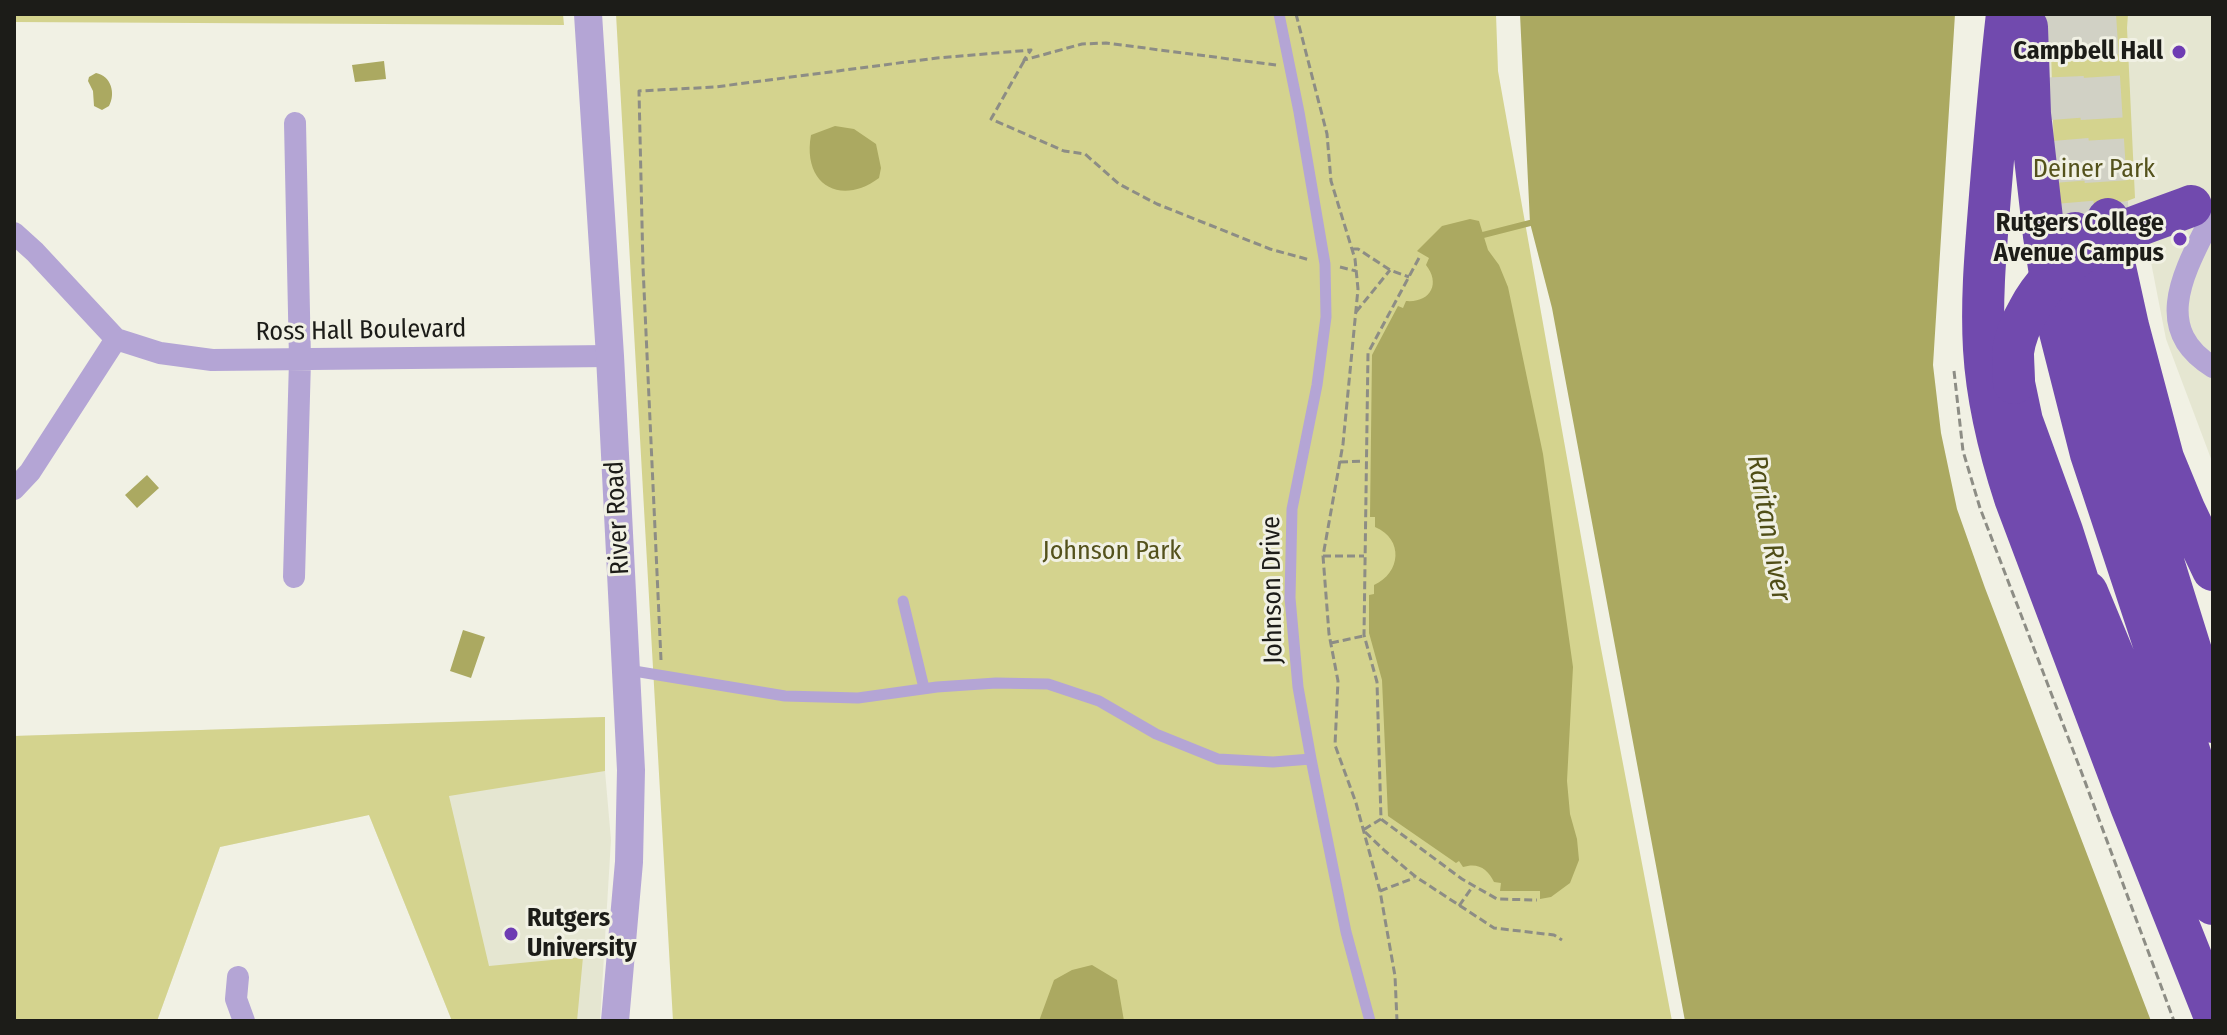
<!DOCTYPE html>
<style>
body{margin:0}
#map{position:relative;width:2227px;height:1035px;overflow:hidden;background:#f1f1e4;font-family:"Fira Sans Condensed",sans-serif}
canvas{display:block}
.frame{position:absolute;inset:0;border:16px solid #1c1c18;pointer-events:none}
</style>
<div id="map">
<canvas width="2227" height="1035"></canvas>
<div class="frame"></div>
</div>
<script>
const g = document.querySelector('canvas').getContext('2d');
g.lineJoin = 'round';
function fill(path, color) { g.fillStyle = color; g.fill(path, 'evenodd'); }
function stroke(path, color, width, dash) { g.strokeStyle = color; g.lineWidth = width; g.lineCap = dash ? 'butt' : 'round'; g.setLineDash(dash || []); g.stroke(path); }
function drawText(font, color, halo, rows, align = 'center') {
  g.font = font + ' "Fira Sans Condensed",sans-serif'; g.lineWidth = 6; g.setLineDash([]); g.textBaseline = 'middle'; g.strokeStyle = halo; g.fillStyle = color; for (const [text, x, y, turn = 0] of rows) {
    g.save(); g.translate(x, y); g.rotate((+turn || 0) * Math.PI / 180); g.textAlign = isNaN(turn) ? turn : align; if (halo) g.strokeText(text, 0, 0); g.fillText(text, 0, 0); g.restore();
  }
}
fill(new Path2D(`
 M2026,14H2213V464L2166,339L2140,206L2044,245Z
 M605,717V771L611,840L600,1021H452L369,815L220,847L157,1021H14V736Z`), '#e5e6d1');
fill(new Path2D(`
 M14,14H563L564,25L14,22Z
 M616,14H1496L1498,71L1600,643L1672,1021H673Z
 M2050,14H2128L2127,28L2135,198L2056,228Z
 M605,717V771L449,796L489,966L583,957L577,1021H452L369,815L220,847L157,1021H14V736Z`), '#d4d38e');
fill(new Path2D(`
 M1520,14H1955L1933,365L1941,433L1957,509L1985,588L2151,1021H1685L1552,308L1530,223Z
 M384,61L386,79L355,82L352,65Z
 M96,73C111,76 116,93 109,106L102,110L94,106L93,91L88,81L89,77Z
 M835,126L854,129L876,144L881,168L879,178C840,207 802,184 811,135Z
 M1470,219L1479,221L1488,250L1499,265L1508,287L1543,454L1573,667L1567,781L1570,814L1577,839L1579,860L1570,883L1551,897L1540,899V891H1500L1501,883L1494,882C1488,869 1478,862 1463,867L1459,861L1456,863L1388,816L1382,680L1369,633V595L1374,594V585C1401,573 1404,539 1375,527V517H1370L1372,355L1398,306L1403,308L1406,301C1430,303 1441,284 1426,265L1429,258L1417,251L1442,226Z
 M147,475L159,488L137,508L125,495Z
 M463,630L485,637L471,678L450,671Z
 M1092,965L1117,980L1124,1021H1039L1054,980L1072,970Z`), '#aba961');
stroke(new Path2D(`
 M1483,235L1530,223`), '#aba961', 6);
stroke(new Path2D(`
 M2060,14L2063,84L2075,233
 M2095,14L2108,219`), '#d1d1c5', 42, [42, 21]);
stroke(new Path2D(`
 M1296,14L1327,134L1331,181L1355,259L1358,289L1343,444L1323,556L1329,634L1338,681L1335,745L1356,803L1380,891L1395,976L1397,1021
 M1024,61L991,119L1064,151L1085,154L1119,184L1157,204L1270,249L1310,260
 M1352,249H1358L1390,270L1409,277
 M1419,258L1368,353L1364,635L1377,682L1381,819L1462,879L1497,899L1537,900
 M1340,267L1356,271
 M1356,312L1390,270
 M1954,371L1963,451L1980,508L2081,771L2174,1021
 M1340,462L1364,461
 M1323,556H1364
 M1331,643L1363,636
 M661,660L643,267L639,91L715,87L937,58L1031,50L1024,60L1082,44L1106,43L1276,65
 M1381,819L1363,830L1385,851L1416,877L1494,928L1554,935L1562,940
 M1380,891L1414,878
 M1459,906L1473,886`), '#8d8d85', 3, [8, 4]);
stroke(new Path2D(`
 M1279,14L1299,112L1325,264L1326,317L1317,385L1292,509L1290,598L1298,687L1311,759L1346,932L1370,1021
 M903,601L924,688
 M628,670L785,696L858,698L937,687L996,683L1048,684L1099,701L1156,734L1218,759L1273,762L1311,759`), '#b4a5d5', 11);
stroke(new Path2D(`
 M2213,214C2189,264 2147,327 2213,367
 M14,233L35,252L116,339L160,353L212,360L610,356
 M14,489L30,472L116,339
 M294,577L300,360L295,123
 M238,977L236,999L244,1021`), '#b4a5d5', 22);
stroke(new Path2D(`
 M588,14L610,356L631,770L629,862L615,1021`), '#b4a5d5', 28);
stroke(new Path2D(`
 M2007,14C2000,75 1995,135 1990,196C1986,247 1981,298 1984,349C1987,400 1999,449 2015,498L2131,806L2213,1012
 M2027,27L2030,114L2044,236L2058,324L2091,454L2213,823
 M2108,219L2115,267L2128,326L2163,458L2184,509L2213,570
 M2075,233L2097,337L2120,423L2213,722
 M2014,383L2022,421L2062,531L2091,622
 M2087,592L2175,804L2213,904`), '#714aae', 42);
stroke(new Path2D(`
 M2014,383C2014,373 2013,362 2013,352C2015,338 2021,323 2028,311C2063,245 2126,231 2191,206`), '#714aae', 42);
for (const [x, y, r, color] of [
 [2179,52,8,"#6e3cb3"],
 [2180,239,8,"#6e3cb3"],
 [511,934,8,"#6e3cb3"]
]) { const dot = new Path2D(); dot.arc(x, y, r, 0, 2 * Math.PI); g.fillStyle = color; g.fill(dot); stroke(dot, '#f1f1e4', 3); }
drawText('bold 26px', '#1c1c18', '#f1f1e4', [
 ["Campbell Hall",2163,52],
 ["Rutgers College",2164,224],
 ["Avenue Campus",2164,254],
 ["Rutgers",527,919,"left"],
 ["University",527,949,"left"]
], 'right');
drawText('26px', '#54521c', '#f1f1e4', [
 ["Deiner Park",2094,170],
 ["Johnson Park",1112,552]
]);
drawText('26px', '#1c1c18', '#f1f1e4', [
 ["Ross Hall Boulevard",361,331,-1],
 ["River Road",618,518,-93],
 ["Johnson Drive",1273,590,-91]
]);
drawText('italic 28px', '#504e17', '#f1f1e4', [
 ["Raritan River",1768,528,80]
]);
</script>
